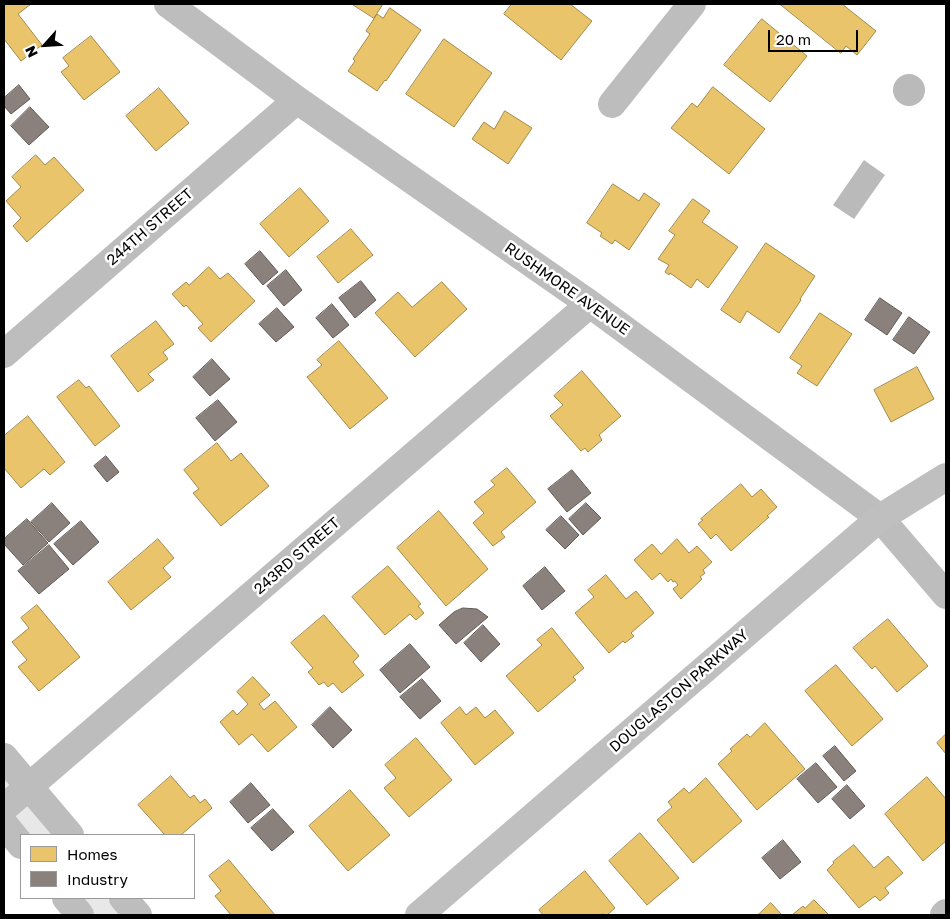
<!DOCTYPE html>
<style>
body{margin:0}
#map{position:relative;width:950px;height:919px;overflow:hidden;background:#fff;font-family:"Golos Text",sans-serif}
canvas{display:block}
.frame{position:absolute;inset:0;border:5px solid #000;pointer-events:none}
.legend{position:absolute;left:20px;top:834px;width:175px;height:65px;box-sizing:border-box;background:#fff;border:1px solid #999;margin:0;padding:6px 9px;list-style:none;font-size:15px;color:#000}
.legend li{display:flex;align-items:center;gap:10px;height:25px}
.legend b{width:25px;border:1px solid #999}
.north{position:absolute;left:20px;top:20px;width:50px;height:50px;-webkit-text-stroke:4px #fff;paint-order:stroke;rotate:244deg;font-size:14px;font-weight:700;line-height:20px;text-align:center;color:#000}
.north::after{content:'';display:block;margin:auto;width:18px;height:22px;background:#000;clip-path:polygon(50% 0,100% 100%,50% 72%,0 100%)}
.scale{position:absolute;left:768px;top:30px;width:90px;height:22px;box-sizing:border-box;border:2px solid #000;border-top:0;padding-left:6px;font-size:15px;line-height:18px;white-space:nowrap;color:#000;-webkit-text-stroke:4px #fff;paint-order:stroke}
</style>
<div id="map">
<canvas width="950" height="919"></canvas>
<div class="frame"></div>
<ul class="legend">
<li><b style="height:14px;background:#e9c46a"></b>Homes</li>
<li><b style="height:14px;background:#8a817c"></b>Industry</li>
</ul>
<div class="north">N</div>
<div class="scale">20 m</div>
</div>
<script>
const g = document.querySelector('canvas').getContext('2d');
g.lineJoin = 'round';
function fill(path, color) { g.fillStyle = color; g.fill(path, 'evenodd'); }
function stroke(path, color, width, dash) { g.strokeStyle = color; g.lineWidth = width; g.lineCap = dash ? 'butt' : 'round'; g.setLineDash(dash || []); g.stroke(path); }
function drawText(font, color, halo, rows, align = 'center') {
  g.font = font + ' "Golos Text",sans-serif'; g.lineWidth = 5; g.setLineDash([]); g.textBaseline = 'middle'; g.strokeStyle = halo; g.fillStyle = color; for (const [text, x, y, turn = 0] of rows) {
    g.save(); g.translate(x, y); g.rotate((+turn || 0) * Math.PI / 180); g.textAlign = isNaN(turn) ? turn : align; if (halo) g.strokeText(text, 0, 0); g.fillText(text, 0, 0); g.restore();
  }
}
fill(new Path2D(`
 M4,767L61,835H21L4,816Z
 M74,898H114L128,915H89Z`), '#e8e8e8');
fill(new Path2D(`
 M893 90a16 16 0 1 1 32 0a16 16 0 1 1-32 0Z
 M864,160L885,175L854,219L833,205Z`), '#bababa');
const homes = new Path2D(`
 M4,4H31L18,14L42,45L21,61L4,39Z
 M352,4H383L374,18Z
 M512,4H570L592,21L561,60L504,14Z
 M780,4H842L876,31L857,55L846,46L841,53Z
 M390,8L421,30L386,81L385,80L377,91L348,71L355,61L353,59L370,34L366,31L377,14L383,18Z
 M762,19L807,56L770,102L724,65Z
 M91,36L120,72L84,100L61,72L69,66L63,58Z
 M444,39L492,73L454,127L406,94Z
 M713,87L765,129L729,174L671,128L692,103L697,107Z
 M159,88L189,123L156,151L126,116Z
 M505,111L532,128L508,164L472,139L484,122L494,129Z
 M36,155L45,165L54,157L84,190L27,242L13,226L21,218L6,201L21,187L12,177Z
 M613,184L639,201L644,193L660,204L629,250L615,240L612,244L600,236L602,233L587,223Z
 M300,188L329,221L289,257L260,224Z
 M693,199L710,211L702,222L738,247L708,288L697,279L691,288L670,273L669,275L665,272L669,265L658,259L675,235L669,231Z
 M351,229L373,255L338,283L317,257Z
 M766,243L815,276L800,299L801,300L779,333L747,311L740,323L721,310Z
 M209,267L220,279L228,273L255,301L211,342L198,328L203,324L186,305L184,307L172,294L186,282L189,285Z
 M442,282L467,309L415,357L375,313L398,292L412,307Z
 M820,313L852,334L817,386L797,373L802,366L790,358Z
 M156,321L174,344L163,352L168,359L148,374L154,380L138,392L111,356Z
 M339,341L388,398L350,429L307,377L322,365L317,360Z
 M917,367L934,399L891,422L874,390Z
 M582,371L621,416L599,435L602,440L588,452L585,448L581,451L550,416L563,405L554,396Z
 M79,380L86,388L89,386L120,426L95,446L57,397Z
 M28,416L65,462L50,475L44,469L21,488L4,468V436Z
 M217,443L231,461L241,453L269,486L221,526L193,493L199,489L184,470Z
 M507,468L536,502L501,532L505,537L493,546L473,523L484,513L474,502L495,485L491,481Z
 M741,484L752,497L761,489L777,507L767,516L769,517L731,551L716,534L711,539L698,524L703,520L701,519Z
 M439,511L488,569L446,606L397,548Z
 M158,539L174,558L163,568L171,577L131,610L108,582Z
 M677,539L689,553L697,546L712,562L703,570L705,573L700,577L702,579L681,599L673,589L678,585L675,581L673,582L671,579L668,582L660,573L652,580L634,560L652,544L661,554Z
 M388,566L421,604L418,606L424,613L416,620L410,614L385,635L352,597Z
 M606,575L626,599L636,591L654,613L631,633L634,636L625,643L623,641L609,653L575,613L594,597L588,590Z
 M37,605L80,657L39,691L18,667L27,660L12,642L29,628L21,618Z
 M324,615L359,656L353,662L364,675L342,693L333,683L328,687L324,682L319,685L308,672L313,668L291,643Z
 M888,619L928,666L897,692L875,666L872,669L853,648Z
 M552,628L584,668L573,677L576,680L538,712L506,676L542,645L537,640Z
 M836,665L883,719L852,746L805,691Z
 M253,677L270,695L259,704L264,710L275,701L297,727L268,752L252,734L239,745L220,722L233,710L237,715L248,704L237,692Z
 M460,707L466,715L476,707L485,718L495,710L514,733L475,765L441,723Z
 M765,723L805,769L757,810L718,764L732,751L730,749L747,734L750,737Z
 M946,734V754L937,743Z
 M416,738L452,780L409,817L384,788L396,778L385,765Z
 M171,776L190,798L194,795L200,803L205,799L212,808L181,835H165L138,805Z
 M927,777L946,799V841L923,861L885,814Z
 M706,778L742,821L693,863L657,820L672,807L668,802L684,788L689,793Z
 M350,790L390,835L348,871L309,826Z
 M640,833L679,878L647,905L609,861Z
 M854,845L874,868L888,856L903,873L885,888L889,893L880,901L875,896L859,908L827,870L834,863L833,862Z
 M229,860L275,915H231L215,896L221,891L209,876Z
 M585,871L615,908L607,915L602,914L600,915H543L539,910Z
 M814,900L829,915H792L803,906L805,908Z
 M771,903L782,915H758Z`);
fill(homes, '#e9c46a');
stroke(homes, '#a3894a', 1);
const industry = new Path2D(`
 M19,85L30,99L11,114L4,106V98Z
 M30,107L49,127L29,145L11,126Z
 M260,251L278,272L263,285L245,264Z
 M286,270L302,290L284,306L267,286Z
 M361,281L376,300L355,318L339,298Z
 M880,298L902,313L887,335L865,320Z
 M332,304L349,325L333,338L316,318Z
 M277,308L294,327L276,342L259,324Z
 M909,317L930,332L914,354L893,340Z
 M212,359L230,379L210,396L193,377Z
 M218,400L237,422L215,441L196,418Z
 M106,456L119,472L107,482L94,466Z
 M572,470L591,493L567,512L548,489Z
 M52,503L70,523L49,542L31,522Z
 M586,503L601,518L583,535L569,519Z
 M561,516L579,535L565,549L546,530Z
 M27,519L48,543L23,565L4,544V539Z
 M81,521L99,542L73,565L54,544Z
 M49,545L69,569L39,594L18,571Z
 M545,567L565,591L542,610L523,586Z
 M463,608L477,609L488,617L456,644L439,625L454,612Z
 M483,625L500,644L481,662L464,643Z
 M410,644L430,667L400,693L380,670Z
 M422,679L441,701L420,719L400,697Z
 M330,707L352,730L333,748L312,725Z
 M835,746L856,771L844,781L823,756Z
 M816,763L837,787L818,803L797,779Z
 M251,783L270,805L248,823L230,802Z
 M847,785L865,806L850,819L832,799Z
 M273,809L294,832L272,851L251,828Z
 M783,840L801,862L780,879L762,858Z`);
fill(industry, '#8a817c');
stroke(industry, '#615a57', 1);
stroke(new Path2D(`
 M168,4L297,100L590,304L880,518L946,595
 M612,104L692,4
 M4,354L297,100
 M4,757L70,835
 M4,808L590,304
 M4,824L21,845
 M66,898L80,915
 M123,898L138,915
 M944,915L946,913`), '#bdbdbd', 28);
stroke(new Path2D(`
 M419,915L880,518L946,477`), '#bfbfbf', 28);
drawText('15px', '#000', '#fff', [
 ["244TH STREET",150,227,-41],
 ["RUSHMORE AVENUE",567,289,35],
 ["243RD STREET",297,556,-41],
 ["DOUGLASTON PARKWAY",679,691,-41]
]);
</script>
